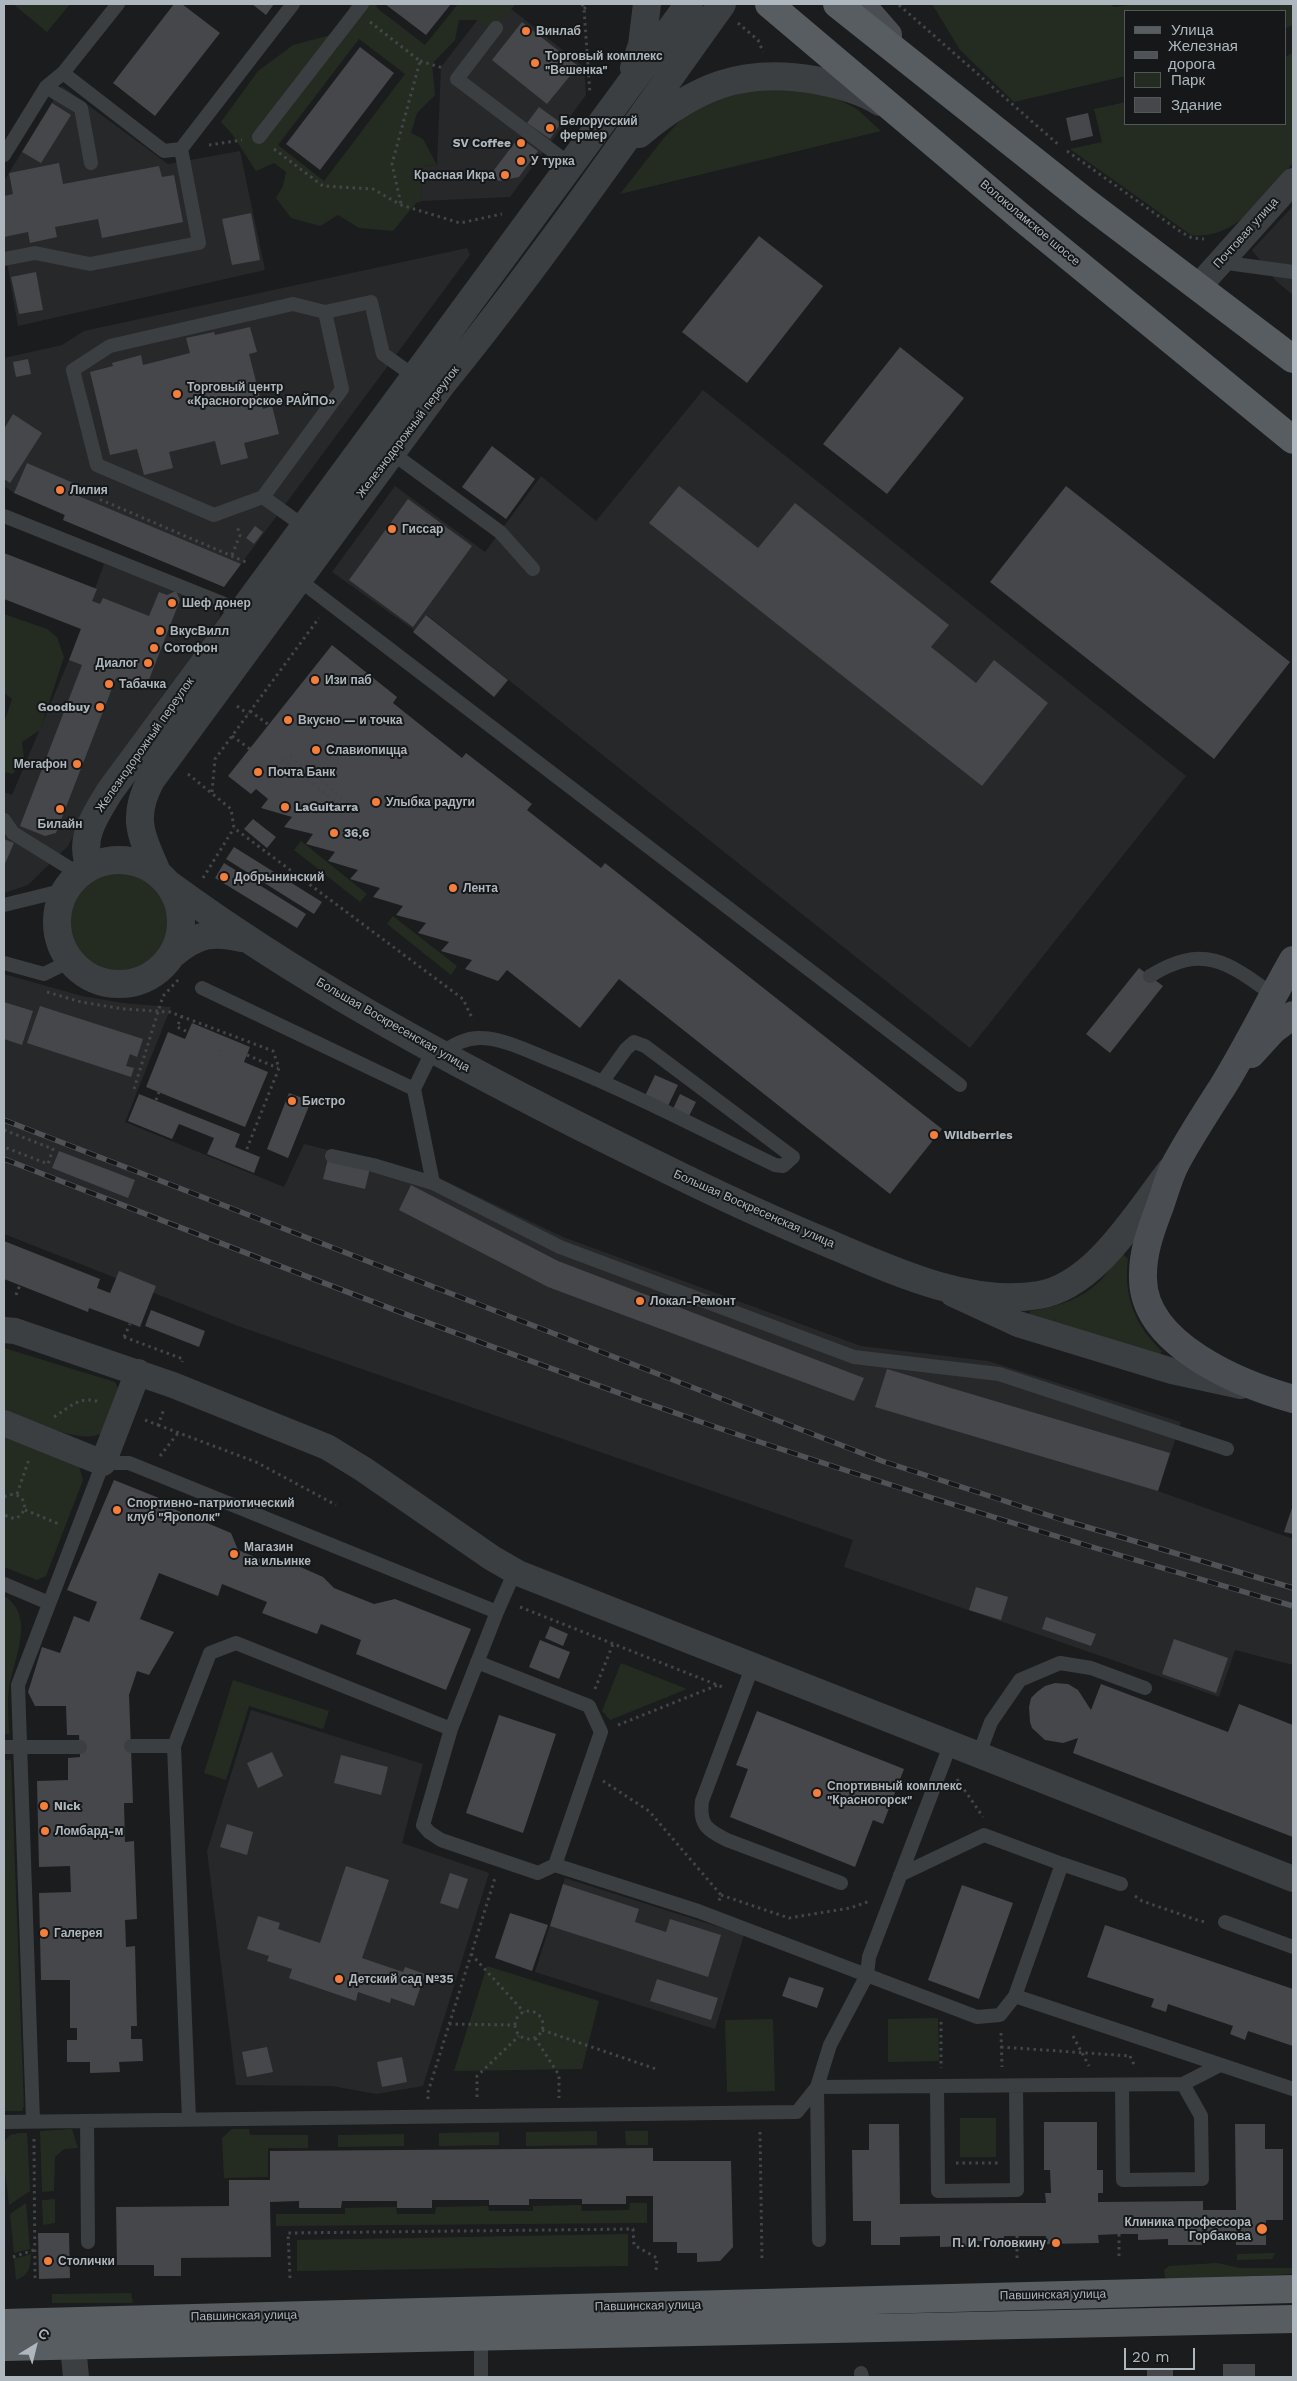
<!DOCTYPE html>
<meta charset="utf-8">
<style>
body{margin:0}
#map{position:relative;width:1297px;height:2381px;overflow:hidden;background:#1b1c1d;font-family:"Work Sans",sans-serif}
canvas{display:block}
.frame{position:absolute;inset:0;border:5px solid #adb7bd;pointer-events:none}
.legend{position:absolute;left:1124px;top:10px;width:162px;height:115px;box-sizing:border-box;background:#161718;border:1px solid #52575a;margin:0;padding:6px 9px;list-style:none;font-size:15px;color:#adb7bd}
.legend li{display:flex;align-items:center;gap:10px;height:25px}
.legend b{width:25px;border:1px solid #52575a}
.north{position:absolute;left:10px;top:2321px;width:50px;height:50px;-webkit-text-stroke:4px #161718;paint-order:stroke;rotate:36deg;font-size:14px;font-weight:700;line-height:20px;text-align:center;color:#adb7bd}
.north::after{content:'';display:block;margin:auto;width:18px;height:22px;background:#adb7bd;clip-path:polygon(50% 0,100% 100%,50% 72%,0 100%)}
.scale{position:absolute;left:1124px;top:2348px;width:71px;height:22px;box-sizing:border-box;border:2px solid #adb7bd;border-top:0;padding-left:6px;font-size:15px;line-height:18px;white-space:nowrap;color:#adb7bd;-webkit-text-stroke:4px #161718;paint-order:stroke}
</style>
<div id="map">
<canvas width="1297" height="2381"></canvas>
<div class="frame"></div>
<ul class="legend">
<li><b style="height:6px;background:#585d61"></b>Улица</li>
<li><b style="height:6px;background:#4f5357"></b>Железная дорога</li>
<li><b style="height:14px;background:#242c22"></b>Парк</li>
<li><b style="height:14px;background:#45474a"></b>Здание</li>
</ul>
<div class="north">С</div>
<div class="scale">20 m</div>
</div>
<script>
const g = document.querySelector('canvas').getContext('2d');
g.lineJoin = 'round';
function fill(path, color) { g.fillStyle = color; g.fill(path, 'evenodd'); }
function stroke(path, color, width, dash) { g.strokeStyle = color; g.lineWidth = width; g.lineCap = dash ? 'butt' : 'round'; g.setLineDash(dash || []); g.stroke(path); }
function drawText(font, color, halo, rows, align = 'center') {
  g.font = font + ' "Work Sans",sans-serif'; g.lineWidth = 4; g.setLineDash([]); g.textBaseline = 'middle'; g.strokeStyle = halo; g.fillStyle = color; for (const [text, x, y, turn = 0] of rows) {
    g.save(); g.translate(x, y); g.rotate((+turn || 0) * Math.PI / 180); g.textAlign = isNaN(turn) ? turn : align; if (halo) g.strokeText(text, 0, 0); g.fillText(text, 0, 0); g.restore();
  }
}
fill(new Path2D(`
 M490,4H505L584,67L586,95L510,197L422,201L420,166L437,165L441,67Z
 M62,86L168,164L240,151L265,270L18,326L4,245V181Z
 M1293,206V295L1276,281L1252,250Z
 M467,248L470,255L224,587L63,520L64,515L14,493L4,486V358L62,345L84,331Z
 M703,390L1186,776L970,1048L427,615L414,630L332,572L395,486L485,552L541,476L596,521Z
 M104,564L219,606L220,617L105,775L68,846L28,885L4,893V792L12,795L69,660Z
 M4,974L82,996L123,1003L171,1007L125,1122L284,1187L304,1144L439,1178L563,1237L861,1346L988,1361L1181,1422L1158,1491L1293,1539V1665L1235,1650L1219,1697L844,1567L853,1540L238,1326L4,1234Z
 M251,1710L423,1764L402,1843L489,1873L423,2086L376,2094L332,2086L236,2085L207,1851Z
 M565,1878L744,1935L715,2029L535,1972Z`), '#27282a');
fill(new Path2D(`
 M13,4H70L47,32Z
 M351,4H376L377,8L425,45L458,4H516L491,29L476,20H459L455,40L432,64L435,95L417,113L411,133L423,139L437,165L420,166L422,201L416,203L393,231L359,228L338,215L320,226L291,218L276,198L283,186L286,172L274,163L256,171L232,134L221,122L258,71L293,45L338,33ZM359,39L405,74L324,181L278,145Z
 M932,4H1109L1114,7L1138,4H1293V25L1286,28V11H1126V76L1014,102L960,50Z
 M1293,53V163C1267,193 1237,241 1191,235L1070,149L1102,142L1094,109L1126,102V124H1286V56Z
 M743,87L824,92L857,109L881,131L620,194L663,139L689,111Z
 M4,614L47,629L57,637L64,657L40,730L22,742L24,757L13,774L4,772V723L12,699L4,693Z
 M301,841L367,894L360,902L294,850Z
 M66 921a53 53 0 1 1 106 0a53 53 0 1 1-106 0Z
 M393,916L457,966L451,975L387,924Z
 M1123,1254L1128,1259C1123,1295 1135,1326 1162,1351L1159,1356L1030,1316V1311C1058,1307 1083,1299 1103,1278C1109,1271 1115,1258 1123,1254Z
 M4,1348L115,1382L118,1388L102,1433C80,1446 27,1418 4,1410Z
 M4,1434L78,1463L83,1480L46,1576L37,1580L4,1567Z
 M4,1596C36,1615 14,1659 9,1688C7,1702 9,1719 9,1734H4Z
 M621,1663L687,1689L610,1720L602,1711Z
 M233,1680L329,1711L323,1729L249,1706L226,1780L204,1773Z
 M4,1760H11L24,2106L22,2111H4Z
 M487,1966L599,2001L582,2069L454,2071Z
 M938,2018L939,2061L888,2062V2019Z
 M773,2019L775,2091L727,2092L725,2020Z
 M960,2118H996V2157H960Z
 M72,2129L78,2148L64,2149L55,2157L54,2191L42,2192L40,2131Z
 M232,2129H249L250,2135H308V2148H268V2177L224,2178L222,2138Z
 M597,2131V2145L526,2146V2132Z
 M625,2131H648V2145H626Z
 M499,2132V2145L439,2146V2133Z
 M19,2133H27L30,2191L9,2205L4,2163V2142L10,2135Z
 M404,2134V2146L338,2147V2135Z
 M55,2199V2223L43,2225L42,2200Z
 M26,2203L30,2249L14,2253L10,2214Z
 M630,2203H647V2223L276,2226V2214H345V2208L396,2207L397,2214H435L436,2207L488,2206L489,2211H533V2206L581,2205L582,2211L629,2210Z
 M628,2234V2266L297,2271V2240Z
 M1275,2253L1272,2259L1237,2260V2254Z
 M31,2254C30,2267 30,2275 16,2280L14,2259Z
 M1217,2263L1240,2268H1293V2274L1169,2280L1165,2277L1164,2270L1169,2266Z
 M131,2293L133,2303H52V2294Z`), '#242c22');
fill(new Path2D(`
 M174,4H182L220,33L155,116L113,83Z
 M252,4H274L266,15Z
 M385,4H451L426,35Z
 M522,22L578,66L547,104L492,60Z
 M360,47L394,73L320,170L286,144Z
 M52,103L71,115L41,163L22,152Z
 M539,107L561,123L550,139L527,123Z
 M1088,113L1093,136L1071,141L1066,118Z
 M519,137L538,151L519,177L499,181L491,174Z
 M59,163L63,184L159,166L162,177L174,175L183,222L102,238L98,219L55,227L57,237L30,243L28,232L4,237V196L13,194L9,173Z
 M251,213L260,260L232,265L222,219Z
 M759,236L823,286L747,383L682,332Z
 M36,272L43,310L19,314L11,277Z
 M250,327L257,352L249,354L263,409L272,406L279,434L244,443L248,458L221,465L215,441L169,452L173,468L144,475L137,449L110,455L90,372L113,366L112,363L141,355L143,365L190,353L186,338L214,332L215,335Z
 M900,347L964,398L887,494L823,444Z
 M28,359L31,374L16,377L13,362Z
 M13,414L42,433L10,483L4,479V429Z
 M492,446L535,479L506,519L462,487Z
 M27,463L78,485L74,494L241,564L224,587L63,520L65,515L14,493Z
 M679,486L758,548L795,503L949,625L931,647L976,683L994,660L1048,703L982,786L649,523Z
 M1066,486L1290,662L1214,759L990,582Z
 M408,499L472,546L413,627L349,580Z
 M255,526L263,532L254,544L246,538Z
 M4,553L97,589L92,601L100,604L103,598L149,616L159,592L167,595L176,591L180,600L145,690L116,678L56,833L45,836L20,826L82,665L69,660L81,629L4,599Z
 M426,615L508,680L494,697L413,632Z
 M332,645L397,697L393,703L462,758L466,753L532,804L527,810L601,868L605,863L942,1129L890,1194L619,979L580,1028L507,970L498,981L465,969L472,960L441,951L449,942L418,933L426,923L396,915L403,906L373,897L380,888L350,879L358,870L328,861L335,852L306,844L313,834L284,827L292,817L261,808L268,799L256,789L251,794L228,776Z
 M253,819L276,837L267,848L244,829Z
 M4,839L14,843L4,866Z
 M234,847L322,902L314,914L226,859Z
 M224,863L306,914L297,928L215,878Z
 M1139,968L1163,986L1110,1053L1086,1034Z
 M4,1002L33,1011L22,1045L4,1039Z
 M40,1006L143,1039L137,1057L130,1054L126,1066L134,1068L131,1077L27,1043Z
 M192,1023L250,1047L244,1062L268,1072L245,1127L146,1087L168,1032L185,1039Z
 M655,1075L678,1085L667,1108L644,1098Z
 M289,1093L311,1101L288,1158L267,1149Z
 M139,1094L240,1134L235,1147L260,1157L254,1173L207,1154L214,1138L179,1124L172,1139L128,1121Z
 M680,1094L696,1102L688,1118L672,1111Z
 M59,1151L135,1180L128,1198L52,1168Z
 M328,1159L370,1168L365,1189L323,1179Z
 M411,1185L558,1261L864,1378L854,1401L548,1287L399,1210Z
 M4,1241L100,1279L97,1288L110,1293L119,1271L156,1286L140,1327L89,1308L88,1312L4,1279Z
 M151,1310L205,1331L199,1347L145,1326Z
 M887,1369L1170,1453L1158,1491L875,1407Z
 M114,1480L159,1498L157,1502L231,1533L238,1550L275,1565H296L323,1577L334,1588L374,1604L395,1599L471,1629L446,1690L356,1654L361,1640L321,1624L317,1634L262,1613L267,1602L222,1584L218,1596L159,1573L140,1619L174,1632L149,1675L137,1671L129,1695L133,1803H124L125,1842L134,1841L137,1919L125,1920L126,1947L135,1946L137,2026H131V2039H142L143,2061L119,2062L120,2072L90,2073V2062H67V2040H77V2028H70V1980H41L39,1893L71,1892L70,1866L39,1867L37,1781L68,1780V1758L80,1757L79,1735H67L66,1706H35L28,1692L42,1647L60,1653L74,1616L89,1622L97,1602L67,1590Z
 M1293,1505V1534L1284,1532Z
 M976,1587L1008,1597L1001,1620L969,1610Z
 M1046,1617L1096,1634L1091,1646L1042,1629Z
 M550,1626L568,1634L563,1646L545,1638Z
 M1174,1639L1228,1658L1216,1693L1162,1674Z
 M540,1640L570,1652L559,1679L529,1667Z
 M1055,1683L1068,1684L1078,1690L1091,1710L1101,1684L1228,1732L1239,1704L1293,1725V1837L1073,1753L1078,1738L1063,1743L1045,1740L1032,1728L1030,1722L1029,1707L1031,1698L1037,1692L1045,1686Z
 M757,1711L904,1769L883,1824L873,1820L855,1867L730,1817L748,1769L736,1765Z
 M499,1715L556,1734L523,1833L466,1813Z
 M272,1752L283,1776L258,1788L247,1763Z
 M341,1755L388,1767L381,1795L334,1783Z
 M227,1824L253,1832L247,1855L220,1847Z
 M346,1866L389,1880L362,1958L403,1972L405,1967L425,1974L414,2006L391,1998L390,2003L358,1992L356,2001L324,1990L289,1978L292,1969L267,1961L269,1956L247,1949L258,1916L280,1923L278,1929L320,1943Z
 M450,1873L468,1879L458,1909L440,1903Z
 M563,1884L639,1909L635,1922L666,1932L670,1919L721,1935L708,1977L550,1926Z
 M962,1885L1013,1903L979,1999L928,1980Z
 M510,1913L548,1925L532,1971L495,1958Z
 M1105,1925L1293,1989V2046L1248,2031L1245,2040L1230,2034L1233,2026L1168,2004L1166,2012L1151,2007L1154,1999L1087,1977Z
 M789,1977L824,1988L817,2008L782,1996Z
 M657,1979L718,1998L711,2020L650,2001Z
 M267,2047L273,2072L247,2077L242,2052Z
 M402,2057L407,2082L382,2087L377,2062Z
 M1044,2122H1097V2170H1103V2193H1098V2202L1203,2201V2210H1236L1235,2124H1265V2149H1283V2220H1266V2245H1236V2234H1202V2245H1168V2239L1138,2240V2234H1119L1098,2235L1099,2243L1046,2244V2236H1004V2241H970V2246L940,2247V2236L900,2237V2245H871V2221H853L852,2150H869V2124H899L900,2204L1017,2203H1046L1045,2193H1051L1050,2170H1044Z
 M653,2148V2161H731L733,2247L720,2261L697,2262V2253H677V2242H653V2196H626V2204H582V2199H529V2205H489V2200H432V2208H397V2201H342L341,2208H299V2201L270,2202L271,2257L181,2258V2276H154V2265H117L116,2207L229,2206V2180H270V2151Z
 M38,2233H69L70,2278L39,2279Z
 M1223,2364H1255V2377H1223Z
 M1147,2370H1173V2377H1147Z`), '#45474a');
stroke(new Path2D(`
 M582,4L584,9L590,94
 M899,5L1060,146
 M584,9L588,4
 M370,22L420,61L392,164L401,204
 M738,23L758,40L763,52
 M420,61L443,68
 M209,145L242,140
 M274,149L323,186L373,189L401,205L460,223L502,214
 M1067,151L1181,232L1192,238L1204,239
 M104,488L99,499L248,563
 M232,555L240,535L237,526
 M237,706L248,714
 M250,711L269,725
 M232,736L250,749
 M290,756L351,805
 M282,759L342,807
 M188,774L231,809L234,828L463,999L473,1020
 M212,792L215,759L319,618
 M203,878L234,828
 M47,992L81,1002L124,1009L170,1012L273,1051L279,1068L246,1151
 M182,1016L177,1027L188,1032
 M219,1052L221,1045
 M247,1055L278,1068
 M134,1089L163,996L179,979
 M156,1100L159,1092
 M4,1130L53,1149L48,1164L4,1147
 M16,1295L20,1285
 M124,1337L183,1359L182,1362
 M124,1337L130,1324
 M54,1417C70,1407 80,1395 99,1402
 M145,1420L158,1425L164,1409
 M158,1425L256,1462L336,1505
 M160,1456L178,1433
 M17,1494L29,1459
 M4,1497C21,1487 34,1509 15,1519L4,1515
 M25,1510L59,1524
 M520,1607L725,1688
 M595,1689L613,1644
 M618,1725L718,1685
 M957,1779L983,1817
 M603,1781L649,1811L721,1895L719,1901
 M721,1895L789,1918L850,1908L870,1901
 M1135,1896L1142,1901L1200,1921L1208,1922
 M471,1954L524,2012
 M515 2025a14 14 0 1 1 28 0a14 14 0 1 1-28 0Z
 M941,2022V2068
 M449,2024L514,2025
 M542,2030L656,2069
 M1001,2033L1002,2067
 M1073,2036L1089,2066
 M535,2038L559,2075V2098
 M1001,2047L1130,2056
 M1130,2056L1135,2067
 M477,2097V2076L519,2036
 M428,2099V2092L495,1878
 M760,2132L762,2261
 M34,2139L35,2281
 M956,2163H999
 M1119,2234V2258
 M1017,2236V2259
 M13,2257L34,2250
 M290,2278L288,2233L633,2229L634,2245L657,2258L656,2271`), '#424649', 3, [2.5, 4]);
stroke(new Path2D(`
 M496,28L457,79L571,165
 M63,73L164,151L181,149L293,4
 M46,87L81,108L91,163
 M259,137L362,4
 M4,155L46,87L63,73L118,4
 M4,259L35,253L90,264L199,243L181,149
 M1220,262L1293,272
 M392,453L500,532L533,569
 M263,497L342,389L325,312L371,302L383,354L414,376
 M4,516L222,603L244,617
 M309,530L263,497L214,515L97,465L73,370L110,346L293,304L325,312
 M298,579L960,1085
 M4,820L13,833L79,874
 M4,905L65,890
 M4,963L44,974L70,961
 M1150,976C1203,943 1228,962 1273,995
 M202,988L414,1089L433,1050
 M441,1054C452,1045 466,1037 482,1038C507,1039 534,1054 558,1063C632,1093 703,1130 775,1165L783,1166L793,1157L645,1046L634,1042L626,1049L603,1081
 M414,1089L433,1183
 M332,1156L373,1165L433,1183L560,1247L854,1357L999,1374L1227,1449
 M4,1584L49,1603
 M497,1612L515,1571
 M753,1665L702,1801C699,1825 707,1830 727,1840L841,1883
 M451,1729L423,1825L429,1832L441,1840L538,1873L555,1865L601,1732L589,1706L477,1662
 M131,1746H174
 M4,1747H80
 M979,1754L991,1722L1020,1680L1060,1663L1091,1668L1145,1688
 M555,1865L698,1911L977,2017L1000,2015L1015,1996L1062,1864L1121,1884
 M900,1875L984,1835L1062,1864
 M1225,1922L1293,1947
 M1015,1996L1293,2089
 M1122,2085L1123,2180L1202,2179L1201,2116L1183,2084
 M937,2086L938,2191L1017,2190L1016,2086
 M33,2121L18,1685L103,1463H129L497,1612L451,1729L236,1643L210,1653L174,1746L189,2119
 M87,2121L88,2242
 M4,2122L797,2112L817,2087L830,2045L867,1975L869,1957L951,1743
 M819,2240L817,2087L1183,2084L1220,2065
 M861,2373L862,2377
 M481,2377V2338`), '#3c3f42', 14);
stroke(new Path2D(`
 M1199,286L1293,181
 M953,1294L1018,1324L1172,1371L1241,1386
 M4,1330L15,1331L173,1385L327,1447L363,1469L492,1558L518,1573L1293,1879
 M4,1423L103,1463L138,1372
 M73,2346L76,2377`), '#3c3f42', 26);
stroke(new Path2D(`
 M634,68L642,45L647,4
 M639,134C695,87 742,67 815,80C837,84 861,90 880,102
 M57 922a62 62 0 1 1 124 0a62 62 0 1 1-124 0Z
 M90,866C78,839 96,814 110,791L689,4
 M157,872C141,835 131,817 151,780L442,384C542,261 630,132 722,4
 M170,885C297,978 435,1053 575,1124C653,1163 731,1202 811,1236C879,1264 964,1308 1039,1295C1095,1286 1138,1212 1171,1170
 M173,954C197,934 212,931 242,938`), '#3c3f42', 28);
stroke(new Path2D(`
 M861,4L888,35
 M1293,960C1269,1002 1248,1045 1223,1086C1207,1111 1190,1137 1176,1163C1169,1176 1165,1192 1160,1206C1151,1230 1142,1253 1143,1279C1144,1345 1240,1384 1293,1399
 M1251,1054L1273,1030L1293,1015`), '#4a4e52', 28);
stroke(new Path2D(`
 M769,4L1022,218L1293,440
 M837,4L1086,202L1293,359
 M4,2323L1293,2289
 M4,2347L1293,2319`), '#585d61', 28);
const rail = new Path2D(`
 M4,1120L882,1461L1063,1520L1293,1588
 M4,1159C236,1249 468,1341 704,1423C898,1490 1095,1549 1293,1606`);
stroke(rail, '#4f5357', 5.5);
stroke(rail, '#161718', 4, [11]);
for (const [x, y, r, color] of [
 [526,31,5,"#f47e3c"],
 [535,63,5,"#f47e3c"],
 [550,128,5,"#f47e3c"],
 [521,143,5,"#f47e3c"],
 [521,161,5,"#f47e3c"],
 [505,175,5,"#f47e3c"],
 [177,394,5,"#f47e3c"],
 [60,490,5,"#f47e3c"],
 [392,529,5,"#f47e3c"],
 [172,603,5,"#f47e3c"],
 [160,631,5,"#f47e3c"],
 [154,648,5,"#f47e3c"],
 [148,663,5,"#f47e3c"],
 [315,680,5,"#f47e3c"],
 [109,684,5,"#f47e3c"],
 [100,707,5,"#f47e3c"],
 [288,720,5,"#f47e3c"],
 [316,750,5,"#f47e3c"],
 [77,764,5,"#f47e3c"],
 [258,772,5,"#f47e3c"],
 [376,802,5,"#f47e3c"],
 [285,807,5,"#f47e3c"],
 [60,809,5,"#f47e3c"],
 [334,833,5,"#f47e3c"],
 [224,877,5,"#f47e3c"],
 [453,888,5,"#f47e3c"],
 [292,1101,5,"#f47e3c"],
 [934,1135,5,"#f47e3c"],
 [640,1301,5,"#f47e3c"],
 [117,1510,5,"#f47e3c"],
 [234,1554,5,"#f47e3c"],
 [817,1793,5,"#f47e3c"],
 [44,1806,5,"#f47e3c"],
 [45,1831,5,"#f47e3c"],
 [44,1933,5,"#f47e3c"],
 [339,1979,5,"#f47e3c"],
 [1262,2229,6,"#f47e3c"],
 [1056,2243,5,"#f47e3c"],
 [48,2261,5,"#f47e3c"]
]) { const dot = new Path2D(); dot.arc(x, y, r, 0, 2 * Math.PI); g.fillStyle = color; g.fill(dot); stroke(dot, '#161718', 2); }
drawText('bold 12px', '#adb7bd', '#161718', [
 ["Винлаб",536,31],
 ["Торговый комплекс",545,56],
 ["\"Вешенка\"",545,70],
 ["Белорусский",560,121],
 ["фермер",560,135],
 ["SV Coffee",511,143,"right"],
 ["У турка",531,161],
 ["Красная Икра",495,175,"right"],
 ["Торговый центр",187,387],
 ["«Красногорское РАЙПО»",187,401],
 ["Лилия",70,490],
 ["Гиссар",402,529],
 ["Шеф донер",182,603],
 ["ВкусВилл",170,631],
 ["Сотофон",164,648],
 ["Диалог",138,663,"right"],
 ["Изи паб",325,680],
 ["Табачка",119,684],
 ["Goodbuy",90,707,"right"],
 ["Вкусно — и точка",298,720],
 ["Славиопицца",326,750],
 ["Мегафон",67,764,"right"],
 ["Почта Банк",268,772],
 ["Улыбка радуги",386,802],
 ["LaGuitarra",295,807],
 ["Билайн",60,824,"center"],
 ["36,6",344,833],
 ["Добрынинский",234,877],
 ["Лента",463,888],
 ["Бистро",302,1101],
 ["Wildberries",944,1135],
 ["Локал-Ремонт",650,1301],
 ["Спортивно-патриотический",127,1503],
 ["клуб \"Ярополк\"",127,1517],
 ["Магазин",244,1547],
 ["на ильинке",244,1561],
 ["Спортивный комплекс",827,1786],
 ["\"Красногорск\"",827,1800],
 ["Nick",54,1806],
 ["Ломбард-м",55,1831],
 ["Галерея",54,1933],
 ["Детский сад №35",349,1979],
 ["Клиника профессора",1251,2222,"right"],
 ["Горбакова",1251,2236,"right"],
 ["П. И. Головкину",1046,2243,"right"],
 ["Столички",58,2261]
], 'left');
drawText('12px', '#adb7bd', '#161718', [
 ["Волоколамское шоссе",1030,223,40],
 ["Почтовая улица",1246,233,-48],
 ["Железнодорожный переулок",408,432,-53],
 ["Железнодорожный переулок",145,745,-55],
 ["Большая Воскресенская улица",393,1025,30],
 ["Большая Воскресенская улица",754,1209,24],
 ["Павшинская улица",1053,2295,-1],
 ["Павшинская улица",648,2306,-1],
 ["Павшинская улица",244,2316,-1]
]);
</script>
